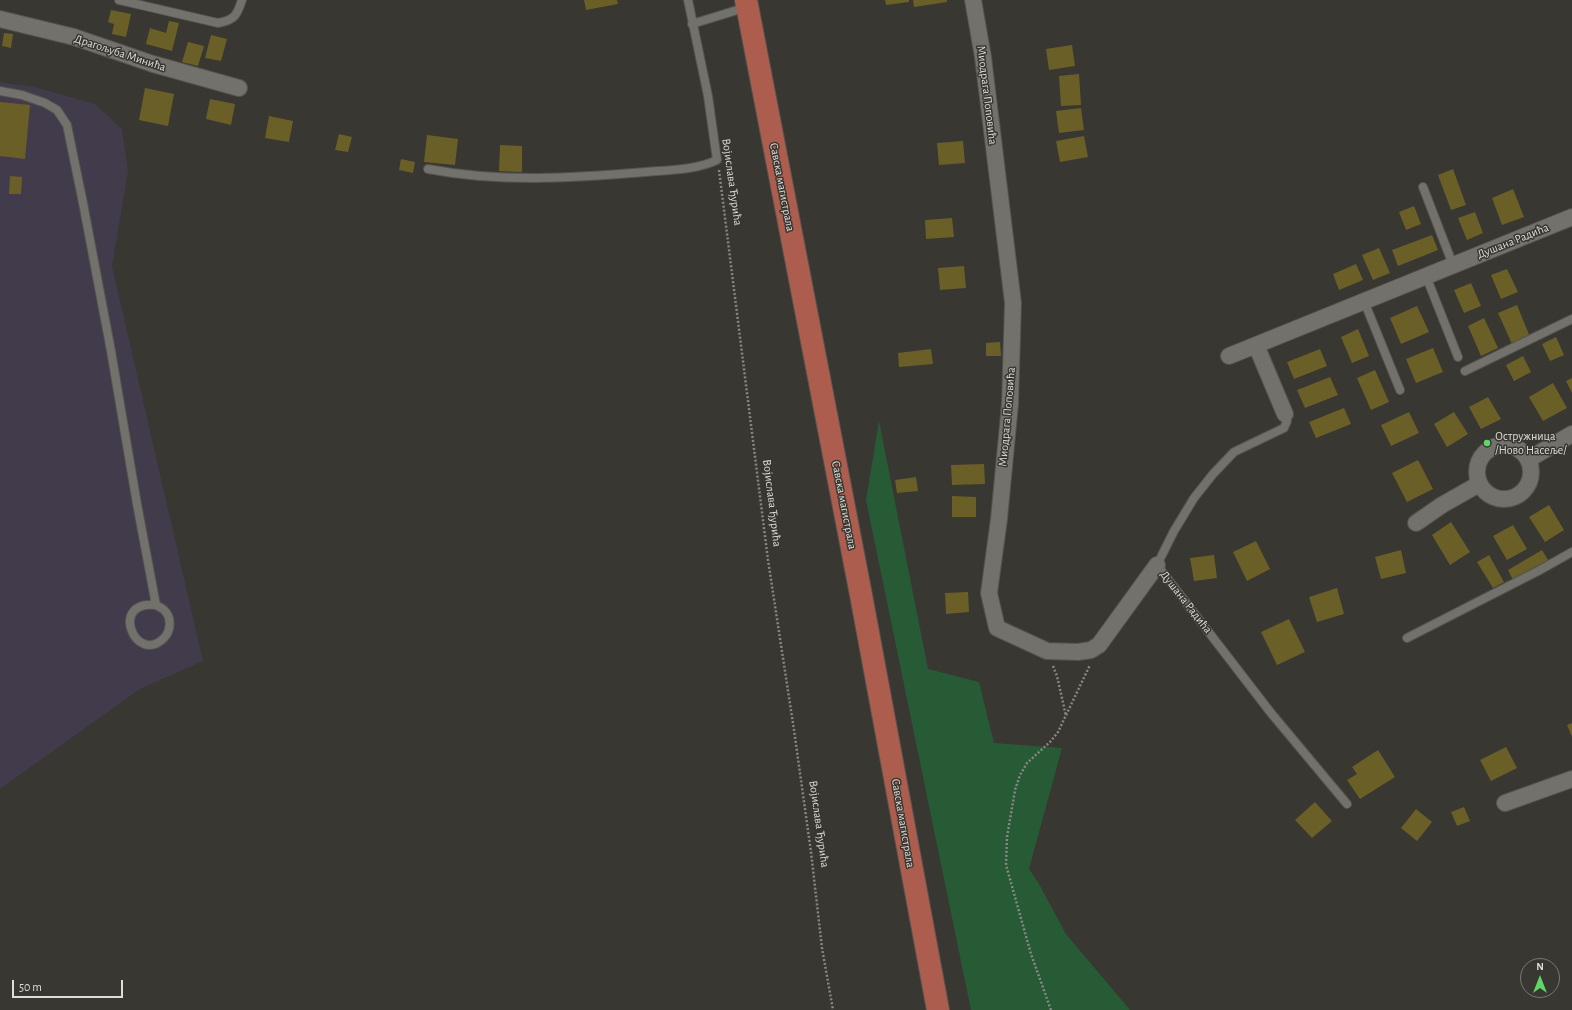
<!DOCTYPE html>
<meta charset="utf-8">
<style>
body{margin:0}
#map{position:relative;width:1572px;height:1010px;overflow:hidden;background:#383731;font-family:"Alegreya Sans",sans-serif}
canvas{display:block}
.north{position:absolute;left:1520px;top:958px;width:40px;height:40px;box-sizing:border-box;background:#383731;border:1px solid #7a7974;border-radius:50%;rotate:0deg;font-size:11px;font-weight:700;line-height:16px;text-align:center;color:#deddd9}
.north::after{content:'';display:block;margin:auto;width:14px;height:18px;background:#60d56a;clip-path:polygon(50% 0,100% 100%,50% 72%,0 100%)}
.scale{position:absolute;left:12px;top:980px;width:111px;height:18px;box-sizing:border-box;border:2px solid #deddd9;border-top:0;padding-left:5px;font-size:12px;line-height:14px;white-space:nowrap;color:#deddd9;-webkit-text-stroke:3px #383731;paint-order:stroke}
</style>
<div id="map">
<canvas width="1572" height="1010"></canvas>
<div class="north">N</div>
<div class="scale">50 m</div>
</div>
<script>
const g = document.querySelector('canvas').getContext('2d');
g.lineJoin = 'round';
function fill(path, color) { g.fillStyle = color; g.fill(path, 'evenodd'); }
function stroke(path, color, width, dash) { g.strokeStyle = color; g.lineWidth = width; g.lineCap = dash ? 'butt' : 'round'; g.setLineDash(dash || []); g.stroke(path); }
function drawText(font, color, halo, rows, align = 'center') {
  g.font = font + ' "Alegreya Sans",sans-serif'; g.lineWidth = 3; g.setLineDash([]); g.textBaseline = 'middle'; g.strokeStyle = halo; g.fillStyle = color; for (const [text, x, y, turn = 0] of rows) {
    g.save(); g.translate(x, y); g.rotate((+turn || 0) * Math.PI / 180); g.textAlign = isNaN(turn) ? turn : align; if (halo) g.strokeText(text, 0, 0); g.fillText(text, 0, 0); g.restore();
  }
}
fill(new Path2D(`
 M0,82L34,87L95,104L122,129L128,172L112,266L203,661L140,689L0,789Z`), '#423b4b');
fill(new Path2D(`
 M879,421L928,669L979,682L994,743L1062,748L1029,869L1039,884L1066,934L1130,1010H971L866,500Z`), '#275b36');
fill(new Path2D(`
 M584,0H617L618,4L586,10Z
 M885,0H909V2L886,5Z
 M913,0H947V2L914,7Z
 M111,10L131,14L126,37L112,34L114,24L108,22Z
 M169,21L179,23L172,51L146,44L150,28L166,33Z
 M4,33L13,34L11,48L2,46Z
 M211,35L227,39L221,61L205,58Z
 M188,42L204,46L198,66L182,62Z
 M1072,45L1075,66L1049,70L1046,49Z
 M1079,74L1081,105L1061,106L1059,76Z
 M145,88L174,94L168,126L139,120Z
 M210,99L235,104L231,125L206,119Z
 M0,102L30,105L25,159L0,156Z
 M1081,108L1084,130L1059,133L1056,111Z
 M269,116L293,121L289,142L265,138Z
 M339,134L352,137L348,152L335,150Z
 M427,135L458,139L455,165L424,162Z
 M1084,136L1088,157L1060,162L1056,141Z
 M963,141L965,163L939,165L937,143Z
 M500,145L522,146V172L499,171Z
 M401,159L415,162L413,173L399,170Z
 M1453,169L1466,205L1451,210L1438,175Z
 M10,176L22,177L21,194H9Z
 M1513,189L1524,217L1502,225L1492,198Z
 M1414,206L1421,224L1406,230L1399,212Z
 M1475,212L1483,233L1467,240L1458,218Z
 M952,218L954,237L926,239L925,220Z
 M1432,235L1438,250L1398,266L1392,250Z
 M1379,248L1390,273L1373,280L1362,255Z
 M1356,264L1363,280L1339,290L1333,274Z
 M964,266L966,288L940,290L938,268Z
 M1507,269L1518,292L1501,299L1491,275Z
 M1471,283L1481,306L1464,313L1454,290Z
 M1517,305L1530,337L1512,344L1498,313Z
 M1417,306L1429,332L1401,344L1390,318Z
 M1484,318L1498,348L1481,356L1468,326Z
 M1358,329L1369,356L1352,363L1341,337Z
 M1556,337L1564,355L1550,361L1542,344Z
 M1000,342L1001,356H986V343Z
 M1433,348L1443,372L1416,383L1406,359Z
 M931,349L933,364L899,367L898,353Z
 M1320,349L1327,366L1294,379L1287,362Z
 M1523,356L1531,372L1514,381L1506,365Z
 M1375,370L1389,402L1371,410L1357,378Z
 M1330,377L1338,395L1305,408L1297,390Z
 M1572,378V393L1566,381Z
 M1553,383L1567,408L1543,421L1529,397Z
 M1488,397L1501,419L1481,429L1469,407Z
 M1344,408L1351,424L1316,438L1309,422Z
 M1409,412L1419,433L1391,446L1381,425Z
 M1454,412L1468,434L1447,447L1434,424Z
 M1418,460L1433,489L1407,502L1392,473Z
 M984,464L985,484L952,485L951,465Z
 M916,477L918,491L897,493L895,480Z
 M952,496L976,497V517H952Z
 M1549,505L1564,530L1545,542L1529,517Z
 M1451,522L1470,552L1450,565L1432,535Z
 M1513,525L1527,549L1507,560L1493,536Z
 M1256,541L1270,569L1247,581L1233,552Z
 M1401,550L1406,573L1381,579L1375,557Z
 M1542,550L1548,560L1513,580L1508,570Z
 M1214,555L1217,578L1194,581L1190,558Z
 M1489,555L1504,582L1493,588L1477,562Z
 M1337,588L1344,614L1317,622L1309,597Z
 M968,592L969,612L946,614L945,593Z
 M1289,619L1305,652L1277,665L1261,632Z
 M1572,723V737L1567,725Z
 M1506,747L1517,768L1491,781L1480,760Z
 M1378,750L1395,777L1360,799L1347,780L1357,774L1352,767Z
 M1315,802L1332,821L1312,838L1295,820Z
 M1464,807L1470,821L1457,826L1451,812Z
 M1416,809L1432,822L1417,841L1401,828Z`), '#6b5f28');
const service = new Path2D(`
 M119,0L218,23C235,20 237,15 242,0
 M692,24L747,7
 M0,91L22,95L45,103L57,110L67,125L83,203L111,351L137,504L156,605C159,607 162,608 164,610C172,617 171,631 164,638C136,666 108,600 156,605
 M428,169C501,183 573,178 646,172C669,170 696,170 717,160L708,96L688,0
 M1423,187L1453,265
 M1426,276L1458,357
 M1364,301L1400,390
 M1465,371L1572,319
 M1285,414L1287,421L1284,428L1234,452L1213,474L1194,498L1174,531L1157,565L1271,713L1347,804
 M1407,638L1540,570L1572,552`);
const minor = new Path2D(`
 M973,0L983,57L1013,303L1010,404L999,519L989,593L997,628L1047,651L1078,652L1091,650L1099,645L1157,565
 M0,19L74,37L153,64L239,88
 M1256,345L1285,414
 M1229,356L1572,217
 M1477 472a27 27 0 1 1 54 0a27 27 0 1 1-54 0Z
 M1529,459L1572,434
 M1416,523L1442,505L1479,484
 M1505,803L1572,779`);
const primary = new Path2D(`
 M746,0L861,595L938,1010`);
stroke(service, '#54534f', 10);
stroke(minor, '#54534f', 18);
stroke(primary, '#54534f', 24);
stroke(new Path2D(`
 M719,170L768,560L794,730L811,852L822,948L833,1010
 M1053,666L1057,676L1066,716
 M1051,1010L1031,954L1006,865L1007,837L1015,790L1020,775L1027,763L1050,742L1058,732L1090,665`), '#888782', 2.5, [2, 2]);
stroke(service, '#72716b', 8);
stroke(minor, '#72716b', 16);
stroke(primary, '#ad5d4e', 22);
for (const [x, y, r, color] of [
 [1487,443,4,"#60d56a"]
]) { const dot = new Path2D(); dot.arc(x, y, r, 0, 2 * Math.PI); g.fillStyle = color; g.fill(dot); stroke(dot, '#383731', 1.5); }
drawText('12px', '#deddd9', '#383731', [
 ["Драгољуба Минића",120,53,18],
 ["Миодрага Поповића",987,95,83],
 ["Војислава Ђурића",732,182,82],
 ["Савска магистрала",782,187,79],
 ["Душана Радића",1513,241,-22],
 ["Миодрага Поповића",1007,417,-85],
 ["Војислава Ђурића",772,503,83],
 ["Савска магистрала",844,505,79],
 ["Душана Радића",1186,602,52],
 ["Савска магистрала",903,823,80],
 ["Војислава Ђурића",819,824,82]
]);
drawText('12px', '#deddd9', '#383731', [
 ["Остружница",1495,436],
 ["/Ново Насеље/",1495,450]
], 'left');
</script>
